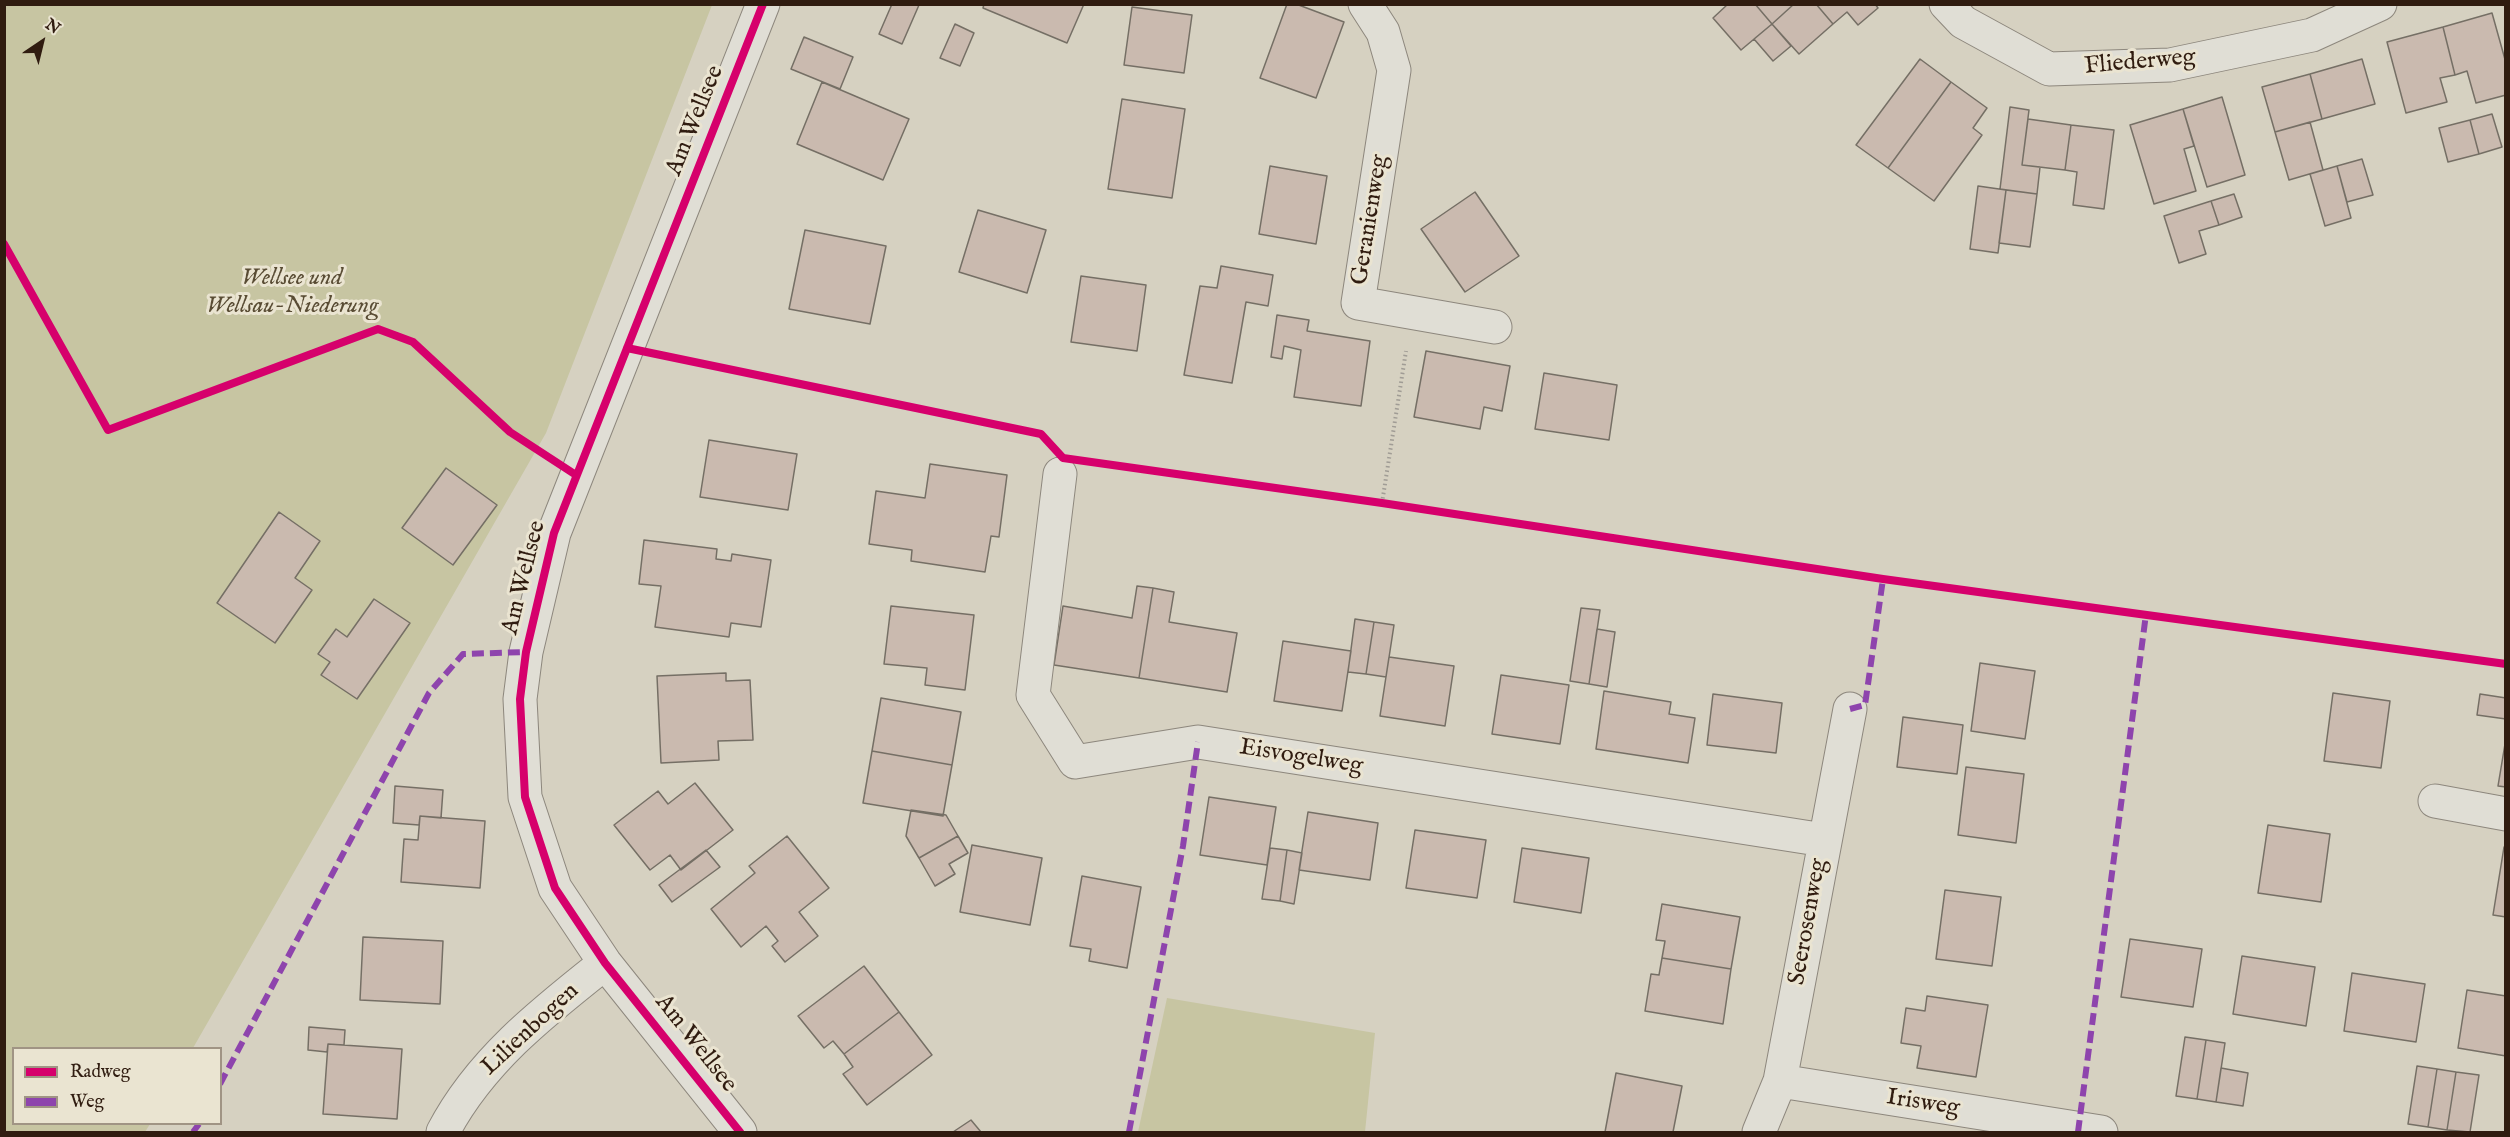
<!DOCTYPE html>
<style>
body{margin:0}
#map{position:relative;width:2510px;height:1137px;overflow:hidden;background:#d6d1c1;font-family:"IM FELL English",serif}
canvas{display:block}
.frame{position:absolute;inset:0;border:6px solid #301c10;pointer-events:none}
.legend{position:absolute;left:12px;top:1047px;width:210px;height:78px;box-sizing:border-box;background:#eae4d1;border:2px solid #a09484;margin:0;padding:8px 10px;list-style:none;font-size:18px;color:#301c10}
.legend li{display:flex;align-items:center;gap:12px;height:30px}
.legend b{width:30px;border:2px solid #a09484}
.north{position:absolute;left:12px;top:12px;width:60px;height:60px;-webkit-text-stroke:4px #eae4d1;paint-order:stroke;rotate:35deg;font-size:16px;font-weight:700;line-height:24px;text-align:center;color:#301c10}
.north::after{content:'';display:block;margin:auto;width:21px;height:27px;background:#301c10;clip-path:polygon(50% 0,100% 100%,50% 72%,0 100%)}
</style>
<div id="map">
<canvas width="2510" height="1137"></canvas>
<div class="frame"></div>
<ul class="legend">
<li><b style="height:8px;background:#d6006c"></b>Radweg</li>
<li><b style="height:8px;background:#8e44ad"></b>Weg</li>
</ul>
<div class="north">N</div>
</div>
<script>
const g = document.querySelector('canvas').getContext('2d');
g.lineJoin = 'round';
function fill(path, color) { g.fillStyle = color; g.fill(path, 'evenodd'); }
function stroke(path, color, width, dash) { g.strokeStyle = color; g.lineWidth = width; g.lineCap = dash ? 'butt' : 'round'; g.setLineDash(dash || []); g.stroke(path); }
function drawText(font, color, halo, rows, align = 'center') {
  g.font = font + ' "IM FELL English",serif'; g.lineWidth = 6; g.setLineDash([]); g.textBaseline = 'middle'; g.strokeStyle = halo; g.fillStyle = color; for (const [text, x, y, turn = 0] of rows) {
    g.save(); g.translate(x, y); g.rotate((+turn || 0) * Math.PI / 180); g.textAlign = isNaN(turn) ? turn : align; if (halo) g.strokeText(text, 0, 0); g.fillText(text, 0, 0); g.restore();
  }
}
fill(new Path2D(`
 M5,5H712L546,433L193,1048H14V1124H150L145,1132H5Z
 M1167,998L1375,1033L1365,1132H1138Z`), '#c7c5a2');
const building = new Path2D(`
 M892,4L919,5L902,44L879,34Z
 M984,4H1084L1067,43L983,8Z
 M1287,4H1296L1344,22L1316,98L1260,78Z
 M1728,4H1755L1772,24L1741,50L1713,18Z
 M1755,4H1794L1772,24Z
 M1794,4H1816L1833,24L1799,54L1772,24Z
 M1816,4H1875L1878,8L1858,25L1847,12L1833,24Z
 M1132,7L1192,15L1184,73L1124,65Z
 M2492,13L2506,63V95L2476,103L2467,71L2455,75L2443,27Z
 M955,24L974,33L960,66L940,58Z
 M1772,24L1791,46L1773,61L1754,39Z
 M2443,27L2455,75L2440,78L2447,102L2406,113L2387,42Z
 M804,37L853,57L840,89L791,69Z
 M1920,59L1951,82L1888,168L1856,145Z
 M2362,59L2375,104L2322,119L2310,74Z
 M2310,74L2322,119L2275,132L2262,87Z
 M822,82L909,119L883,180L797,144Z
 M1951,82L1987,108L1973,128L1982,135L1934,201L1888,168Z
 M2222,97L2245,175L2207,187L2183,109Z
 M1122,99L1185,109L1172,198L1108,189Z
 M2010,107L2029,110L2022,165L2040,167L2037,194L2000,189Z
 M2183,109L2194,146L2184,149L2196,191L2154,204L2130,125Z
 M2492,114L2502,147L2479,154L2470,120Z
 M2028,119L2071,125L2065,170L2022,165Z
 M2470,120L2479,154L2448,162L2439,128Z
 M2310,122L2323,170L2289,180L2275,132Z
 M2071,125L2114,130L2104,209L2073,205L2077,172L2065,170Z
 M2362,159L2373,195L2347,202L2337,166Z
 M1270,166L1327,176L1316,244L1259,234Z
 M2337,166L2351,218L2325,226L2310,174Z
 M1978,186L2006,190L1998,253L1970,249Z
 M2006,190L2037,194L2030,247L1999,243Z
 M1475,192L1519,256L1465,292L1421,229Z
 M2234,194L2242,217L2219,225L2211,201Z
 M2211,201L2219,225L2199,231L2206,254L2179,263L2164,216Z
 M978,210L1046,230L1027,293L959,272Z
 M805,230L886,246L870,324L789,309Z
 M1221,266L1273,275L1268,306L1246,302L1232,383L1184,375L1200,286L1217,288Z
 M1081,276L1146,285L1137,351L1071,342Z
 M1277,315L1309,320L1307,331L1370,341L1361,406L1294,397L1301,350L1284,346L1282,359L1271,357Z
 M1426,351L1510,366L1502,411L1484,407L1480,429L1414,417Z
 M1544,373L1617,385L1609,440L1535,429Z
 M709,440L797,454L788,510L700,497Z
 M930,464L1007,475L999,537L991,536L985,572L911,561L912,550L869,544L876,491L925,498Z
 M446,468L497,505L453,565L402,528Z
 M279,512L320,541L295,578L312,590L275,643L217,603Z
 M644,540L717,549L716,559L731,561L732,554L771,560L761,627L731,623L729,637L655,627L661,586L639,584Z
 M1137,586L1153,588L1139,678L1054,665L1063,606L1132,618Z
 M1153,588L1174,592L1169,622L1237,633L1227,692L1139,678Z
 M374,599L410,623L357,699L321,675L330,662L318,654L336,629L347,637Z
 M891,606L974,615L965,690L925,685L927,668L884,664Z
 M1581,608L1600,610L1589,684L1570,681Z
 M1355,619L1374,622L1366,674L1348,672Z
 M1374,622L1394,625L1386,677L1366,674Z
 M1597,629L1615,632L1607,687L1589,684Z
 M1283,641L1351,651L1342,711L1274,701Z
 M1389,657L1454,666L1445,726L1380,716Z
 M1980,663L2035,671L2025,739L1971,731Z
 M726,673V681L750,680L753,740L718,741L719,760L661,763L657,676Z
 M1501,675L1569,685L1560,744L1492,734Z
 M1604,691L1671,702L1669,714L1695,718L1688,763L1596,749Z
 M2333,693L2390,701L2381,768L2324,761Z
 M1713,694L1782,703L1776,753L1707,745Z
 M2480,694L2506,698V719L2477,715Z
 M881,698L961,712L952,765L872,751Z
 M1903,717L1963,725L1957,774L1897,767Z
 M2506,738V787L2498,786Z
 M872,751L952,765L943,816L863,803Z
 M1966,767L2024,774L2016,843L1958,835Z
 M695,783L733,830L681,870L670,855L650,870L614,825L658,791L668,804Z
 M395,786L443,790L441,818L420,816L419,825L393,823Z
 M1209,797L1276,807L1267,865L1200,855Z
 M911,810L946,815L958,836L919,858L906,836Z
 M1308,812L1378,823L1370,880L1299,870Z
 M420,816L485,821L480,888L401,882L404,839L418,840Z
 M2268,825L2330,834L2321,902L2258,893Z
 M1415,830L1486,840L1477,898L1406,888Z
 M787,836L829,888L799,912L818,936L785,962L772,946L778,941L766,926L741,947L711,909L755,873L749,866Z
 M958,836L968,853L949,864L955,874L935,886L919,858Z
 M972,845L1042,858L1030,925L960,912Z
 M2504,847L2506,848V917L2493,915Z
 M1270,848L1287,850L1280,901L1262,899Z
 M1522,848L1589,858L1581,913L1514,902Z
 M706,850L720,867L672,902L659,885Z
 M1287,850L1302,853L1294,904L1280,901Z
 M1082,876L1141,887L1127,968L1089,961L1091,949L1070,946Z
 M1945,890L2001,897L1992,966L1936,959Z
 M1662,904L1740,917L1731,969L1662,958L1665,941L1656,940Z
 M363,937L443,941L440,1004L360,1000Z
 M2130,939L2202,949L2193,1007L2121,997Z
 M2242,956L2315,967L2306,1026L2233,1014Z
 M1662,958L1731,969L1723,1024L1645,1011L1651,974L1659,975Z
 M864,966L899,1012L844,1054L833,1041L824,1048L798,1016Z
 M2352,973L2425,984L2416,1042L2344,1031Z
 M2467,990L2506,996V1056L2458,1048Z
 M1927,996L1988,1005L1976,1077L1917,1068L1921,1046L1901,1043L1906,1008L1925,1011Z
 M899,1012L932,1055L867,1105L843,1074L853,1067L844,1054Z
 M309,1027L345,1030L344,1045L328,1044L327,1052L308,1050Z
 M2185,1037L2206,1040L2197,1099L2176,1096Z
 M2206,1040L2225,1043L2216,1102L2197,1099Z
 M328,1044L402,1049L397,1119L323,1114Z
 M2417,1066L2437,1069L2428,1127L2408,1124Z
 M2221,1068L2248,1073L2243,1106L2216,1102Z
 M2437,1069L2456,1072L2447,1130L2428,1127Z
 M2456,1072L2479,1075L2470,1132L2447,1130Z
 M1616,1073L1682,1086L1673,1132H1605Z
 M971,1120L981,1132H953Z`);
fill(building, '#cabaaf');
stroke(building, '#756f65', 1.5);
const minor = new Path2D(`
 M1365,4L1383,32L1394,70L1358,303L1495,327
 M1946,4L1963,22L2049,69L2170,65L2312,35L2380,4
 M1060,474L1033,695L1075,762L1198,742L1824,840
 M2435,801L2506,814
 M1780,1081L2101,1132
 M443,1132C480,1061 543,1012 605,963
 M740,1132L605,963L555,888L525,797L520,699L526,652L554,533L763,4
 M1759,1132L1780,1081L1850,709`);
stroke(minor, '#8d877d', 35);
stroke(new Path2D(`
 M1382,503L1406,351`), '#a09c95', 4, [1.5, 3]);
stroke(minor, '#e0ded5', 33);
stroke(new Path2D(`
 M1850,709L1865,705L1883,579
 M220,1084L429,693L463,654L526,652
 M193,1132L199,1124
 M1129,1132L1183,846L1198,742
 M2078,1132L2146,614`), '#8e44ad', 6, [12, 6]);
stroke(new Path2D(`
 M4,244L108,430L378,329L413,342L510,432L576,475
 M627,348L1041,434L1063,458L1382,503L1883,579L2506,664
 M740,1132L605,963L555,888L525,797L520,699L526,652L554,533L763,4`), '#d6006c', 8);
drawText('24px', '#301c10', '#eae4d1', [
 ["Fliederweg",2140,63,-5],
 ["Am Wellsee",696,121,-68],
 ["Geranienweg",1371,220,-81],
 ["Am Wellsee",525,578,-76],
 ["Eisvogelweg",1301,758,9],
 ["Seerosenweg",1809,922,-80],
 ["Lilienbogen",531,1030,-43],
 ["Am Wellsee",695,1044,52],
 ["Irisweg",1923,1104,9]
]);
drawText('italic 24px', '#594c34', '#eae4d1', [
 ["Wellsee und",292,279],
 ["Wellsau-Niederung",292,307]
]);
</script>
